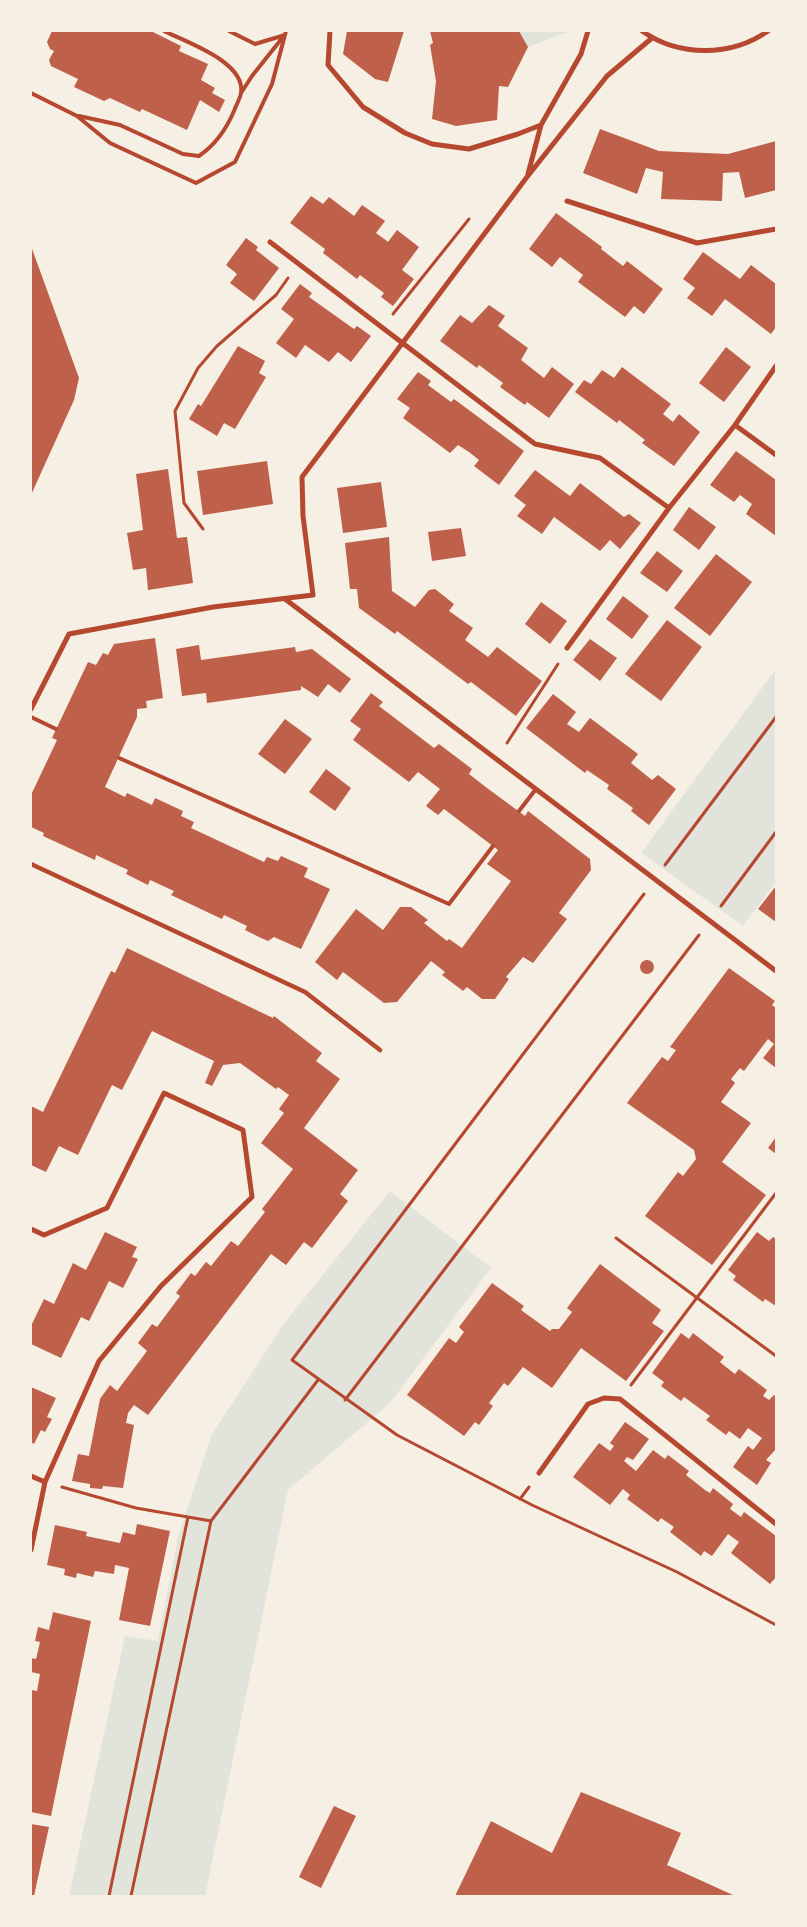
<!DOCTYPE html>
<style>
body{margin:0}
#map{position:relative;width:807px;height:1927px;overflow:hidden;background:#f6efe4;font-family:"IBM Plex Sans",sans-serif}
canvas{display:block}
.frame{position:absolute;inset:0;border:32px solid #f6efe4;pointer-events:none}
</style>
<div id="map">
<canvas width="807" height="1927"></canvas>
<div class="frame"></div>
</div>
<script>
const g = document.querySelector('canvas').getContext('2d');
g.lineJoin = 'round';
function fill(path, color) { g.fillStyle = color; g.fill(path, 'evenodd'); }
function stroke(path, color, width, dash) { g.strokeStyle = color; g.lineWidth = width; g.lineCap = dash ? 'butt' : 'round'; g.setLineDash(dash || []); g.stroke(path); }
fill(new Path2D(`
 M519,31H571L528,47Z
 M776,669V882L743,926L641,853Z
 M390,1191L491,1268L390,1403L288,1490L205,1896H69L125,1636L158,1641L178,1537L211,1436L283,1325Z`), '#e2e4dc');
fill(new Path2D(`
 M52,31H151L181,46L179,51L208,64L201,80L215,88L212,93L225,100L219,112L200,100L187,130L142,109L140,112L110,98L104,101L74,87L78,79L51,66L49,60L54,51L50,49L47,42Z
 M347,31H404L388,82L375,79L343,54Z
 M430,31H519L528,47L508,87L499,86L497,120L456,126L432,119L436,81L430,45L433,43Z
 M600,129L659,151L728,154L776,141V190L745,198L739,172L723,173L722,201L661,199L663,172L646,168L637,194L583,173Z
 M311,196L323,204L329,197L354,216L362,205L385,221L376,233L387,241L388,242L397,230L419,247L402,270L414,279L393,306L381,297L384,293L360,275L357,279L323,253L325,249L290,223Z
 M556,213L602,247L601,249L623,266L627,261L663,289L644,314L634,306L625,317L578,282L583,275L560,257L552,267L529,249Z
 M246,238L258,247L256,250L279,268L254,301L230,283L237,274L226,265Z
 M31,246L79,378L74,400L31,495Z
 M703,252L740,279L751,265L776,284V327L771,334L725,299L712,316L687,298L695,288L683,279Z
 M300,284L312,293L309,297L354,329L357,326L371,336L351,362L338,352L329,362L305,345L296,358L276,343L294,319L281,309Z
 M489,305L505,316L498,326L528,348L521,360L544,378L552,367L574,384L549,418L527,402L525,405L500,387L503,383L479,365L477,368L440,341L460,315L472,323Z
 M238,346L265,361L259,373L266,377L235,429L224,423L217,436L189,419L198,404L201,406Z
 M726,347L751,367L724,402L699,383Z
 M622,367L671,404L663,414L673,422L679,414L700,432L674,466L642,443L645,440L619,420L617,423L575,392L584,380L591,384L602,370L614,378Z
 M418,372L431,381L428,385L451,402L454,399L524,451L499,485L474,466L479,460L469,452L458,445L450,453L403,418L410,408L397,399Z
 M736,451L776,480V536L746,514L752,504L740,495L734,502L710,485Z
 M267,461L273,504L203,515L197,471Z
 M168,469L177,538L187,537L193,583L148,590L146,568L133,570L127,533L143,530L136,474Z
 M535,470L570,496L580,483L624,517L629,514L641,523L620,549L610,540L600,551L554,517L542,534L517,516L526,505L514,496Z
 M381,482L387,527L343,533L337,488Z
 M689,507L716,527L699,550L673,530Z
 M461,528L466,556L432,561L428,532Z
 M389,537L392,591L415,607L429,590L435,589L454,604L449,611L473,628L465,640L488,657L497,647L542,681L516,716L471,682L468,684L397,631L395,634L359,608L357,589H350L345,543Z
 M657,551L683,571L667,592L640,573Z
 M716,554L752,582L710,636L674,608Z
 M623,596L649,616L632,639L606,619Z
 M541,602L567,621L550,644L525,624Z
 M667,620L702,647L661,701L625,674Z
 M155,638L163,698L146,701L147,708L137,709V717L105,787L125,797L127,793L152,805L155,798L183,811L181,816L194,822L191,828L264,862L267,857L278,861L281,856L308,868L304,877L330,889L301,949L274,937L268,941L259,937L245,930L247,926L224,915L222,919L171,895L174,891L150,880L148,885L126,874L128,870L96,855L95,860L43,836L44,833L31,827V795L57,740L52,738L88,662L96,665L103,653L108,655L114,644Z
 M590,639L617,658L600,681L573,660Z
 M199,645L201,660L295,647L296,652L312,649L351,679L340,693L328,684L318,697L301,686V690L207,703L206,693L182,696L176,649Z
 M371,693L383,702L379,706L434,748L439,744L472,769L469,774L487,788L525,816L528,811L590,859L591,870L559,913L567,919L533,963L523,957L506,977L509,979L495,999H482L467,987L463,991L442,975L445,972L431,961L397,1002L384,1003L343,972L337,980L315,962L356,909L383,930L400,907H411L428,920L424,923L447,941L449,939L462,948L511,881L487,864L498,850L444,809L438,815L426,806L440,789L418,772L409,782L353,740L361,729L350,721Z
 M553,694L576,712L567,724L579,732L590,718L638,754L631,763L652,780L658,775L676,789L649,825L631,811L633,808L607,789L609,785L587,770L585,773L526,728Z
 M285,719L312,739L285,774L258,754Z
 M326,769L351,788L335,811L309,792Z
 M776,886V922L758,909Z
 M127,948L273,1018L274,1016L322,1053L316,1061L340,1079L304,1128L358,1170L340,1194L348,1201L312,1248L304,1242L286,1265L271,1254L148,1415L134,1405L128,1413L126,1423L134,1425L123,1488L103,1486L102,1489L90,1488V1484L72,1481L78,1454L89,1456L100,1399L110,1385L117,1391L147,1351L138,1343L152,1324L157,1327L180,1296L176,1293L191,1273L195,1276L206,1262L211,1266L231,1241L238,1246L265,1212L262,1209L293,1169L261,1143L284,1113L279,1109L289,1095L278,1087L276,1089L240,1063L223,1065L212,1086L205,1083L214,1061L152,1031L122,1090L112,1085L78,1155L59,1146L46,1172L31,1165V1106L43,1112L111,971L115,973Z
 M640 967a7 7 0 1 1 14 0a7 7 0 1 1-14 0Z
 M729,968L775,1001L772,1005L776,1008V1068L763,1058L774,1044L768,1039L744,1071L740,1068L731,1079L735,1083L721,1102L751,1123L722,1162L766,1195L712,1265L645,1216L678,1172L683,1176L696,1159L694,1150L627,1103L662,1057L668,1061L676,1050L670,1047Z
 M776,1137V1154L768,1148Z
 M105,1232L137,1247L132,1257L138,1259L123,1288L109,1281L89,1321L81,1317L61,1358L31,1344V1326L44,1299L54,1304L73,1263L86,1270Z
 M757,1232L769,1241L773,1237L776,1239V1306L765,1299L763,1302L733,1280L736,1276L728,1270Z
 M600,1264L661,1310L652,1323L664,1331L626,1381L581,1348L552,1388L523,1367L508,1386L504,1383L489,1403L493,1406L479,1425L475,1422L464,1436L407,1395L449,1338L456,1343L464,1332L459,1327L492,1283L524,1306L521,1310L550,1331L552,1329H559L572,1312L567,1308Z
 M681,1333L689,1339L693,1333L724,1357L720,1362L726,1367L735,1374L739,1369L767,1390L763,1396L769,1400L774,1395L776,1396V1449L766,1460L771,1463L757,1485L733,1467L748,1446L753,1450L762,1438L748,1428L740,1439L729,1431L726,1435L706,1420L710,1416L684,1397L681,1401L661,1386L664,1382L652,1373Z
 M31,1387L56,1398L47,1417L52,1419L45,1432L41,1430L34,1444L31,1442Z
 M625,1422L649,1439L633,1460L627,1457L624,1461L636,1471L653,1450L665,1459L668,1455L689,1471L686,1475L705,1490L710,1493L713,1488L733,1504L730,1509L741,1517L744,1512L776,1536V1577L770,1584L731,1553L739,1542L728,1534L712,1556L704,1551L701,1556L670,1532L674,1527L661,1518L658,1522L627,1499L630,1495L623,1489L610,1505L573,1477L599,1443L610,1451L614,1446L610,1443Z
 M137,1524L170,1531L150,1626L119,1620L129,1568L115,1565L114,1574L95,1571L93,1577L77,1573L76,1578L64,1575L65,1569L47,1565L55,1525L87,1532L86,1536L120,1543L123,1532L135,1535Z
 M53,1612L91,1621L51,1816L31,1812V1690L37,1691L40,1674L31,1672V1658L36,1659L40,1642L35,1641L38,1627L49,1630Z
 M581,1792L681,1833L667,1865L735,1896H455L491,1821L552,1853Z
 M334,1806L356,1816L321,1888L299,1877Z
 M31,1824L49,1827L34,1896H31Z`), '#bf614a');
stroke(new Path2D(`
 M393,314L469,219
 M203,529L184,503L175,411L198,368L217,346L276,295L288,278
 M507,743L558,664
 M665,865L776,717
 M644,894L292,1360L397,1435L532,1505L677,1572L776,1625
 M721,906L776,832
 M616,1238L776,1356
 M631,1385L776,1193
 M345,1400L699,935
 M62,1487L136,1508L211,1521
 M520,1499L529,1487
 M109,1896L188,1517
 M131,1896L211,1521L318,1380`), '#b5482f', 3);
stroke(new Path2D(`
 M229,31L255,44L285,35
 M31,93L77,116L110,143L196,183L235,162L272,84L286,31
 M241,93L252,76L283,37
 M79,116L120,125L183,154L199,156C215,145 226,130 234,111C236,105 240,99 241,93C246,62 186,42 164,31
 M31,717L56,729
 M119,758L449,904L493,846
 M519,811L536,789`), '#b5482f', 4);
stroke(new Path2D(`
 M31,864L305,992L380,1050`), '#b5482f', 4.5);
stroke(new Path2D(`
 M330,31L328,65L363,107L405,133L432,144L469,149L518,134L541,125L581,54L588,31
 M642,31C679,57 731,57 768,31
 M528,174L541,125
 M567,201L697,243L776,229
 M270,242L535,444L600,458L669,508
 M735,425L776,455
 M285,599L776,971
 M567,648L669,508L735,425L776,366
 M31,709L69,634L213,607L313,595L303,516L302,477L527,177L607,76L652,38
 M31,1229L44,1235L107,1208L164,1093L243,1130L252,1197L161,1286L99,1361L45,1482L31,1550
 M539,1473L588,1404L604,1398L620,1399L776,1524
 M31,1476L45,1482`), '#b5482f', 5);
</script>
